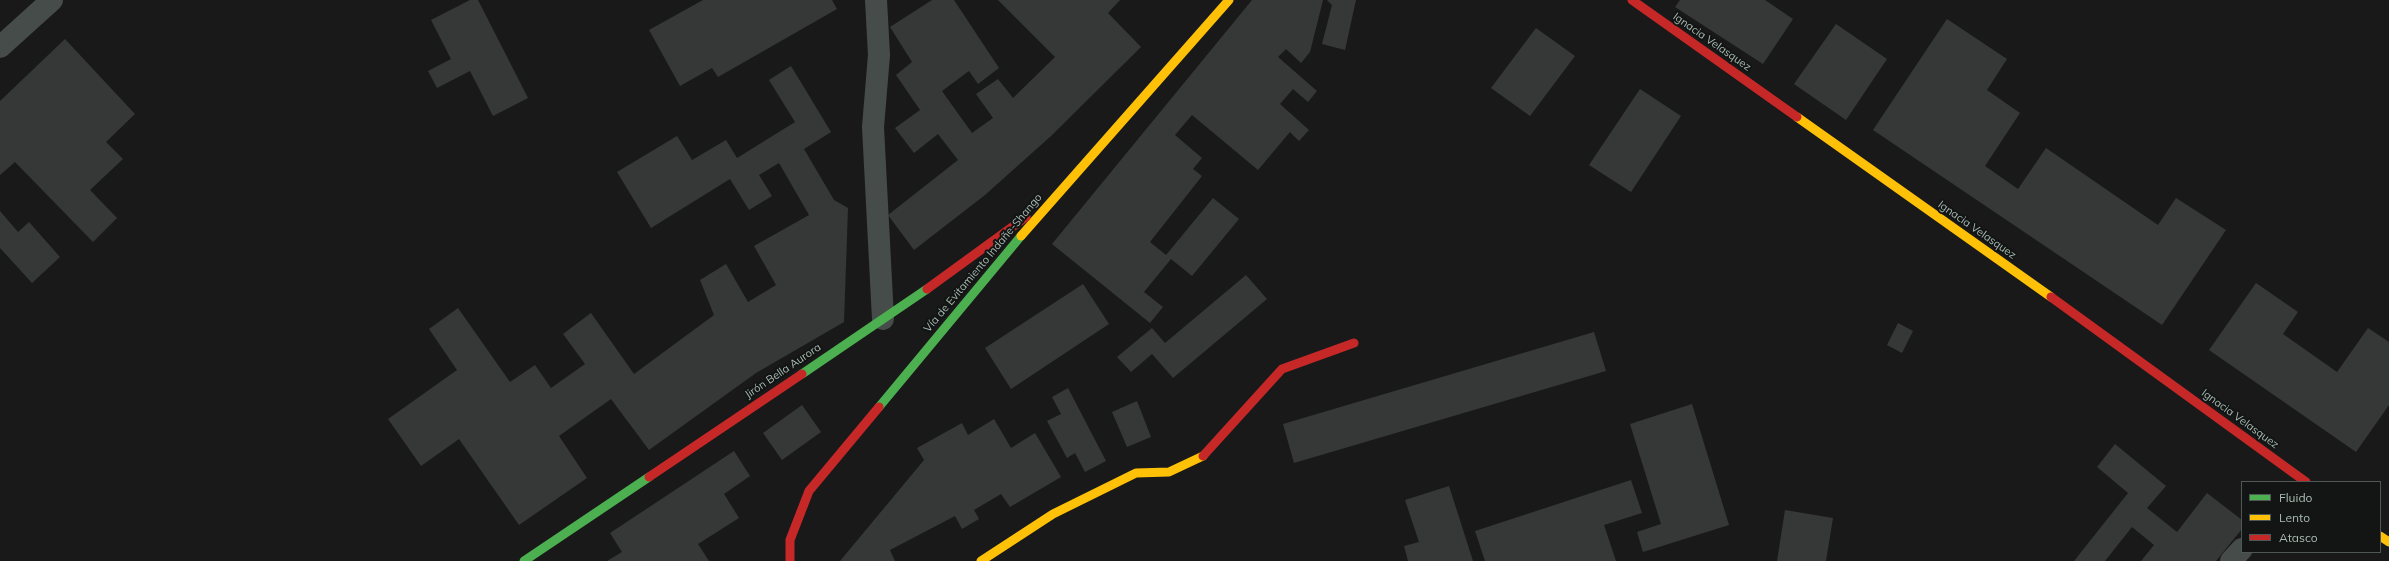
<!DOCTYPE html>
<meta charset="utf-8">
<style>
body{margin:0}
#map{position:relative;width:2389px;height:561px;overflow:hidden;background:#191919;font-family:Mulish,sans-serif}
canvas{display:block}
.legend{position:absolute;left:2241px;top:481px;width:140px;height:72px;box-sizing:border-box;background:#131515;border:1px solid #4f5754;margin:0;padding:5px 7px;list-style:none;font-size:12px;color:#a9bbb2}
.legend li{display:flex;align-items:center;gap:8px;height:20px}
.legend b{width:20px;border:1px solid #4f5754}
</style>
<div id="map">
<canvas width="2389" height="561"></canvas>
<ul class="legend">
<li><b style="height:5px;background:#4caf50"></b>Fluido</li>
<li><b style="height:5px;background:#ffc107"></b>Lento</li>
<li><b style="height:5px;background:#c62828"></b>Atasco</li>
</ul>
</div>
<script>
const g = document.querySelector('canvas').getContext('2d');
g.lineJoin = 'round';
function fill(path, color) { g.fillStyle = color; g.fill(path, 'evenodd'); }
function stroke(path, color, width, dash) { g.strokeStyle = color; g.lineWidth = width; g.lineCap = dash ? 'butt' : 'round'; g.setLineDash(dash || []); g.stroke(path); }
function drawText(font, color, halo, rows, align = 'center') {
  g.font = font + ' Mulish,sans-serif'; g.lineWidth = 4; g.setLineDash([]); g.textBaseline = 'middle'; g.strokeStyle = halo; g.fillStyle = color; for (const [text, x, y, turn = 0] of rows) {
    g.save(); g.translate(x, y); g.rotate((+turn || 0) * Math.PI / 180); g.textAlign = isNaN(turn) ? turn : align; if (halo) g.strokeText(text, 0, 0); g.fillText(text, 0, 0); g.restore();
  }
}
fill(new Path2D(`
 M470,0H478L528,98L493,116L470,71L437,88L428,71L451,59L431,20Z
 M703,0H832L837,9L718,77L712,68L680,86L649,30Z
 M932,0H954L999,68L978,84L969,71L942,91L972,133L993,118L976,94L998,79L1013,98L1055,57L998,0H1120L1108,13L1141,47L1051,136L985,195L914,250L888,215L958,160L938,134L914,153L895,128L920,110L896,75L912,62L890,27Z
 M1252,0H1323L1310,52L1301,63L1286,49L1278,57L1317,91L1308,102L1293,89L1280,104L1309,130L1299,141L1290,132L1258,170L1192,115L1175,135L1202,158L1193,169L1202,176L1150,242L1166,255L1213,198L1239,219L1192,276L1171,259L1144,292L1163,307L1150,323L1052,244Z
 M1327,0H1356L1345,50L1322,44L1332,5Z
 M1680,0H1765L1793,19L1763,64L1675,7Z
 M1947,19L2007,59L1987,90L2020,113L1985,166L2018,189L2046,148L2158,225L2176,198L2226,230L2162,325L1873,130Z
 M1836,24L1887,59L1846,120L1794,84Z
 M1536,28L1575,56L1530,116L1491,88Z
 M65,39L135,114L106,142L123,159L90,190L117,218L93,242L15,162L0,175V101Z
 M791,66L831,132L804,149L834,200L848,208L844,322L756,373L649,450L611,399L559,436L587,478L519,525L459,439L421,466L388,419L457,370L429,329L458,308L510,382L535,365L551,388L585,364L563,334L591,313L634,374L714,315L700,280L726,264L748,302L776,285L754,246L809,215L779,163L759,175L772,196L749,210L730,179L651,228L617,172L677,136L692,160L726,140L737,158L795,122L769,80Z
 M1640,89L1681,116L1631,192L1589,165Z
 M0,211L18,232L29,222L60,257L32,283L0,248Z
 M1246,275L1267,299L1173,378L1152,354L1131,372L1117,357L1152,328L1165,343Z
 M2256,283L2298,312L2283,334L2337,372L2368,328L2389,342V405L2356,452L2209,350Z
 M1083,284L1109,324L1011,389L985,348Z
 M1898,323L1913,331L1902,353L1887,345Z
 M1594,332L1606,371L1294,463L1283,424Z
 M1068,388L1106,461L1085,472L1075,453L1067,458L1047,421L1061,414L1052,397Z
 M1137,401L1151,437L1127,447L1112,412Z
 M1692,404L1729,525L1643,552L1637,532L1661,524L1630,424Z
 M802,405L821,432L782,460L763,433Z
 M994,419L1011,448L1035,433L1061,477L1010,507L1001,494L974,510L979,519L962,529L955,516L890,550L895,561H840L924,460L917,448L962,423L968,435Z
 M2115,444L2166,486L2147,508L2177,532L2207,493L2242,520V529L2216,561H2141L2154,545L2132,527L2105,561H2074L2128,493L2097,467Z
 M734,451L750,476L724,494L739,518L698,544L709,561H607L622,552L610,533Z
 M1631,480L1642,513L1604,525L1616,561H1485L1475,531Z
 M1449,486L1473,561H1408L1404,546L1419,542L1405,500Z
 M1785,510L1833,518L1826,561H1777Z`), '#363838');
stroke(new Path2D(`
 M876,0L879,55L873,127L883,319
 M0,47L52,0
 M2231,561L2242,549`), '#464c49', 22);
stroke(new Path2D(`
 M802,374L927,289
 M879,407L1021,236
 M524,561L649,477`), '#4caf50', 9);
stroke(new Path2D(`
 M1797,117L2051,297
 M1021,236L1229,0
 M2380,536L2389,542
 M981,561L1053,514L1136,473L1169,472L1203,456`), '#ffc107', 9);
stroke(new Path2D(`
 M1632,0L1797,117
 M927,289L1026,217
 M2051,297L2306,482
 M1203,456L1282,369L1354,343
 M649,477L802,374
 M790,561V540L809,491L879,407`), '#c62828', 9);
drawText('11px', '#a9bbb2', '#131515', [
 ["Ignacia Velasquez",1712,42,35],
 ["Ignacia Velasquez",1977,230,35],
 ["Vía de Evitamiento Indañe-Shango",983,263,-50],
 ["Jirón Bella Aurora",783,371,-34],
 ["Ignacia Velasquez",2240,419,36]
]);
</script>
